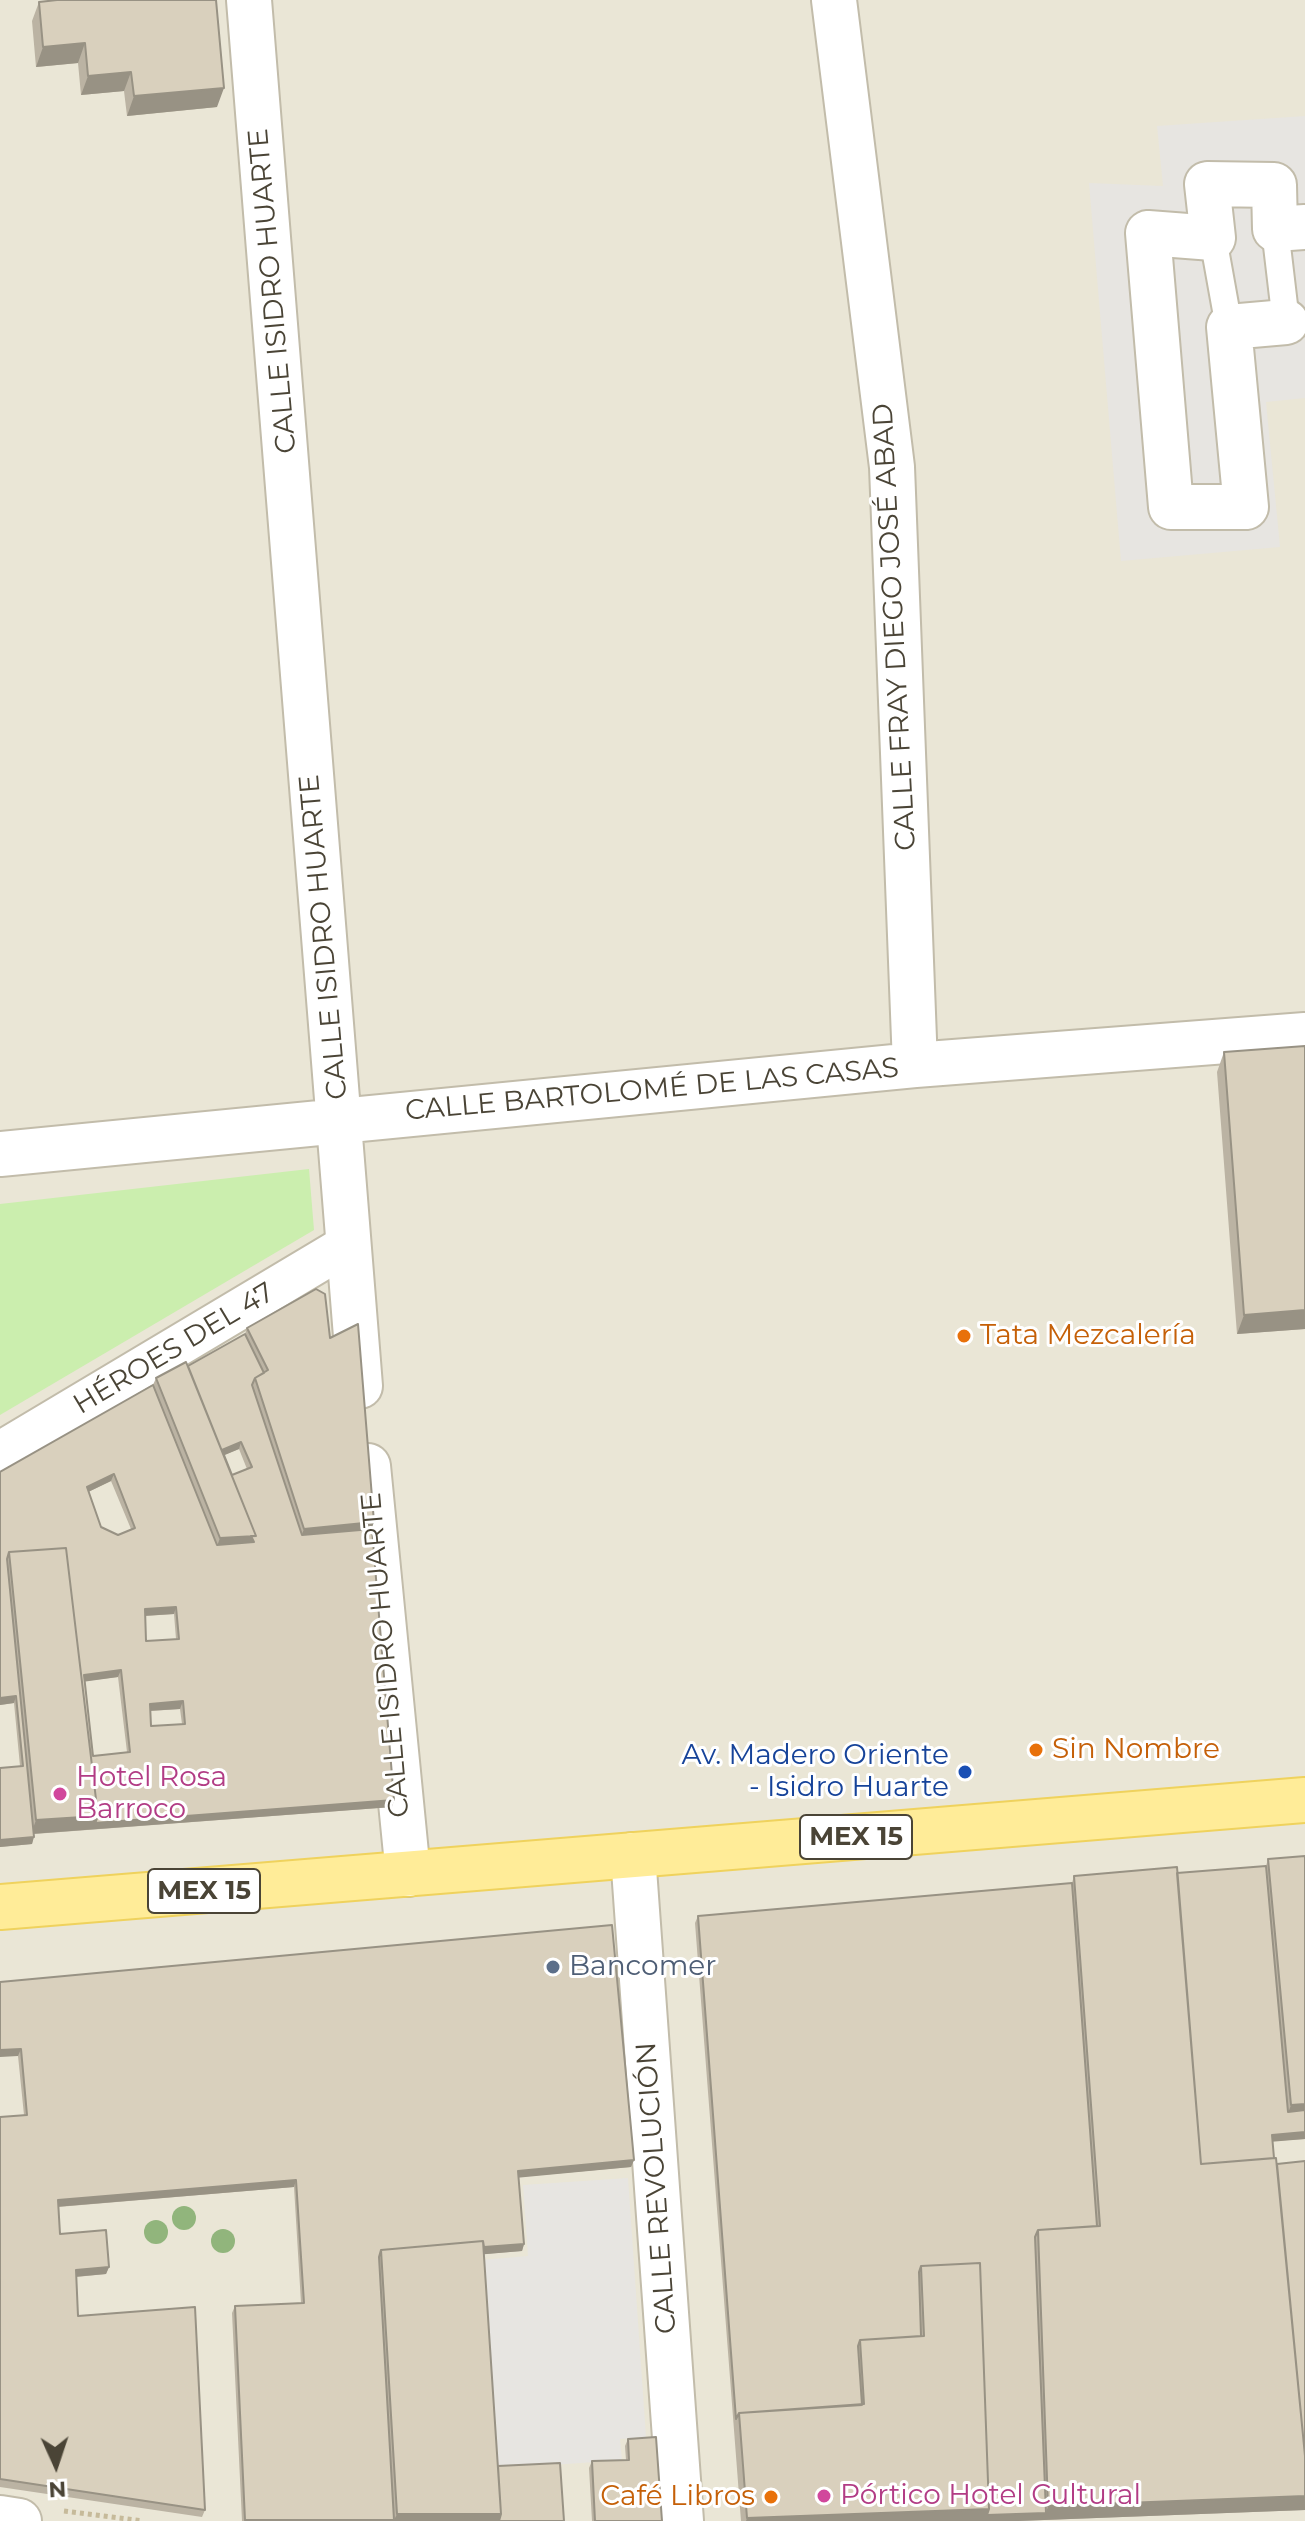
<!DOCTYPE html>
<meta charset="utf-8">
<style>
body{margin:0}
#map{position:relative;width:1305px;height:2521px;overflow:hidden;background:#f6f3e9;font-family:Montserrat,sans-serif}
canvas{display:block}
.north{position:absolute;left:16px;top:2425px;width:80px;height:80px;-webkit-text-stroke:6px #fff;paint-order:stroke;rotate:177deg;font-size:22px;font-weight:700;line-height:32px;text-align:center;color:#4a4436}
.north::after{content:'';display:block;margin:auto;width:28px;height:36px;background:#4a4436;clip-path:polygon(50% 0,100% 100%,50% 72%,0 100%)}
</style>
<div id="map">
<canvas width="1305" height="2521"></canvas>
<div class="north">N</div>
</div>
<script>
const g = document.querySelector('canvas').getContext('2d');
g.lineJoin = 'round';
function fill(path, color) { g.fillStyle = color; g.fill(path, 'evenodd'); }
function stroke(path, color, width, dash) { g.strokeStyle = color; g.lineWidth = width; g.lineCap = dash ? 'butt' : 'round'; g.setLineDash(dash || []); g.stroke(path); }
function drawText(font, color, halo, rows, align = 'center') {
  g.font = font + ' Montserrat,sans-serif'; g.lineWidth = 6; g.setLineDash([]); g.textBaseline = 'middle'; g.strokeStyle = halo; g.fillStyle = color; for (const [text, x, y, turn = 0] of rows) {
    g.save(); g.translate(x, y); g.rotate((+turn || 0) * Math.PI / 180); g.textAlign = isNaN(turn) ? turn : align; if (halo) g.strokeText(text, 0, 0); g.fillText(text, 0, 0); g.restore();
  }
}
fill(new Path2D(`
 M0,0H1305V2521H0Z`), '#eae6d6');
fill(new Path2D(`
 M309,1169L314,1230L0,1415V1204Z`), '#cbeeae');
fill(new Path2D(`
 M1305,116V398L1266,402L1280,547L1121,561L1089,183L1163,186L1157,126Z
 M628,2178L646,2437L620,2439L622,2460L497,2469L482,2260L528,2256L523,2185Z`), '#e7e5e1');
const service = new Path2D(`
 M1275,229L1286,322
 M1213,238L1229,327`);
const pedestrian = new Path2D(`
 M0,1452L347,1245`);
const minor = new Path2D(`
 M249,0L360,1386
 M834,0L892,467L915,1065
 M1286,322L1229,327L1246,507H1171L1148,233L1213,238L1207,184L1274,185L1275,229L1305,227
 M0,1154L915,1065L1305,1035
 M368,1466L408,1874
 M633,1855L681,2521
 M0,2518L19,2521`);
const primary = new Path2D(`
 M0,1907L1305,1800`);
stroke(service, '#c2bcaa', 30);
stroke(pedestrian, '#c2bcaa', 44);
stroke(minor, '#c2bcaa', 48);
stroke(primary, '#efd25d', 48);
stroke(new Path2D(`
 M64,2511L143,2521`), '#c6ba9a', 5, [4, 4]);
stroke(service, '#fff', 26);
stroke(pedestrian, '#fff', 40);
stroke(minor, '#fff', 44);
stroke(primary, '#ffec98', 44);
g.fillStyle = '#91b57c';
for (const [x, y] of [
 [184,2218],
 [156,2232],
 [223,2241]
]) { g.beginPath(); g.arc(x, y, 12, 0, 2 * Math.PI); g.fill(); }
fill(new Path2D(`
 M39,2L217,107L127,116L124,91L81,95L78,63L36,67L32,21Z
 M1305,1046V1329L1237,1334L1217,1072L1224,1052Z
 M247,1328L330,1338L372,1529L392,1807L34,1834L32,1844L0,1847V1768L20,1766L14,1703L0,1705V1472L153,1385L156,1378L188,1366L245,1334ZM239,1449L247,1469L232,1475L224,1455ZM111,1481L131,1529L118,1535L101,1527L88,1492ZM174,1614L176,1639L146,1641L145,1616ZM118,1677L127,1752L93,1756L85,1681ZM180,1709L182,1724L151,1726L150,1711Z
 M1305,1856V2139L1272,2141L1274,2158L1277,2164L1305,2161V2510L1018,2521H741L695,1923L698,1916L1072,1883L1074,1876L1177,1873L1266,1866L1268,1859Z
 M0,1982L634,2160L631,2167L518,2177L524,2244L522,2251L484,2254L498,2466L564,2521H242L232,2313L235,2306L301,2303L294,2187L58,2207L60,2234L109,2267L106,2274L76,2277L78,2316L205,2510L202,2517L0,2487V2117L24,2115L18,2056Z
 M628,2439L662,2521H592L589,2468L592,2461L626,2460L625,2446Z`), '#bbb3a3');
fill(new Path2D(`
 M85,43L78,63L36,67L43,47Z
 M131,72L124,91L81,95L88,76Z
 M224,88L217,107L127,116L134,96Z
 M1305,1310V1329L1237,1334L1244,1315Z
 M241,1442L239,1449L220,1457L222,1450Z
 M114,1474L111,1481L84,1494L87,1487Z
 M374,1522L369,1536L299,1542L304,1529Z
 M256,1536L251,1549L215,1552L220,1538Z
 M176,1607L174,1614L142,1616L145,1609Z
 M121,1670L118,1677L82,1682L84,1675Z
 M16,1696L14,1703L0,1705V1698Z
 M183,1701L180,1709L147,1711L150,1704Z
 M394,1800L392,1807L31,1834L36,1820Z
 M34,1837L32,1844L0,1847V1840Z
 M21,2049L18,2056L0,2057V2050Z
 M1305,2104V2117L1286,2119L1291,2105Z
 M1305,2132V2139L1269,2142L1272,2135Z
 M634,2160L631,2167L515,2178L518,2171Z
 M296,2180L294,2187L55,2207L58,2200Z
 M524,2244L522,2251L382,2263V2256Z
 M109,2267L106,2274L73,2277L76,2270Z
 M1305,2496V2510L1018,2521H746L747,2518L989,2509L1046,2513L1048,2506Z
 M397,2514H501L564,2521H244L245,2520H394Z`), '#989284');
const building = new Path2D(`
 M57,0H216L224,88L134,96L131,72L88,76L85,43L43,47L39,2Z
 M1305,1046V1310L1244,1315L1224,1052Z
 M316,1289L325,1294L330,1338L358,1324L374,1522L304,1529L255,1378L268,1370L247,1328Z
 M245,1334L264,1373L255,1378L252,1385L302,1535L372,1529L394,1800L95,1823L98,1816L66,1548L9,1552L7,1559L34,1837L0,1840V1768L23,1766L16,1696L0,1698V1472L153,1385L217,1545L254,1542L251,1536H256L188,1366ZM241,1442L252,1467L232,1475L222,1450ZM114,1474L135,1528L118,1535L101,1527L87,1487ZM176,1607L179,1639L146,1641L145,1609ZM121,1670L130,1752L93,1756L84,1675ZM183,1701L185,1724L151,1726L150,1704Z
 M186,1362L256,1536L220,1538L156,1378Z
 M66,1548L98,1816L36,1820L9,1552Z
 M1305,1856V2104L1291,2105L1268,1859Z
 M1266,1866L1288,2112L1305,2110V2132L1272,2135L1274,2158L1201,2164L1177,1873Z
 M1177,1867L1201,2164L1276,2158L1305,2456V2496L1048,2506L1038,2230L1100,2226L1074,1876Z
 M1072,1883L1097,2226L1038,2230L1035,2237L1046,2513L987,2515L989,2509L980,2263L921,2266L919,2272L921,2336L860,2340L858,2346L862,2405L739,2413L736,2419L698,1916Z
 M612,1925L634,2160L518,2171L524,2244L484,2247L483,2241L381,2250L379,2257L394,2520H245L235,2306L304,2303L296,2180L58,2200L60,2234L106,2230L109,2267L76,2270L78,2316L195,2307L205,2510L0,2479V2117L27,2115L21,2049L0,2050V1982Z
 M1305,2161V2456L1277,2164Z
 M483,2241L501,2514H397L381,2250Z
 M980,2263L989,2509L747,2518L739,2413L864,2404L860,2340L924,2336L921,2266Z
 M656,2437L662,2521H595L592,2461L629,2460L628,2439Z
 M560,2463L564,2521H499L501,2514L498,2466Z`);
fill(building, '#d9d0bd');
stroke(building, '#989284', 2);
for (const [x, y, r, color] of [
 [964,1336,8,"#e8710a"],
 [1036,1750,8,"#e8710a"],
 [965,1772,8,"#1a4fb4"],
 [60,1794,8,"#d1479c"],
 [553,1967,8,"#5c6f8a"],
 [824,2496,8,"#d1479c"],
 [771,2497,8,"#e8710a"]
]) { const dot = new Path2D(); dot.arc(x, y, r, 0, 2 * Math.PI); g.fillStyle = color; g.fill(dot); stroke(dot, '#fff', 3); }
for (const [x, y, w] of [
 [856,1837,112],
 [204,1891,112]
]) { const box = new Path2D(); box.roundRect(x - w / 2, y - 22, w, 44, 6); g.fillStyle = '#fff'; g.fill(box); stroke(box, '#4a4436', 2); }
drawText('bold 26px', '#4a4436', null, [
 ["MEX 15",856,1837],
 ["MEX 15",204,1891]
]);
drawText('28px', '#4a4436', '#fff', [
 ["CALLE ISIDRO HUARTE",273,291,-95],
 ["CALLE FRAY DIEGO JOSÉ ABAD",895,627,-93],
 ["CALLE ISIDRO HUARTE",324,937,-95],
 ["CALLE BARTOLOMÉ DE LAS CASAS",652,1090,-5],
 ["HÉROES DEL 47",174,1349,-31],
 ["CALLE ISIDRO HUARTE",386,1655,-95],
 ["CALLE REVOLUCIÓN",657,2188,-94]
]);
drawText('28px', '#c56008', '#fff', [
 ["Tata Mezcalería",980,1336],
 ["Sin Nombre",1052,1750],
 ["Café Libros",755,2497,"right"]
], 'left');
drawText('28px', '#164399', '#fff', [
 ["Av. Madero Oriente",949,1756],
 ["- Isidro Huarte",949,1788]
], 'right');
drawText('28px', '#b23c85', '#fff', [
 ["Hotel Rosa",76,1778],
 ["Barroco",76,1810],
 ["Pórtico Hotel Cultural",840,2496]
], 'left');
drawText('28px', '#4e5e75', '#fff', [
 ["Bancomer",569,1967]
], 'left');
</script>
